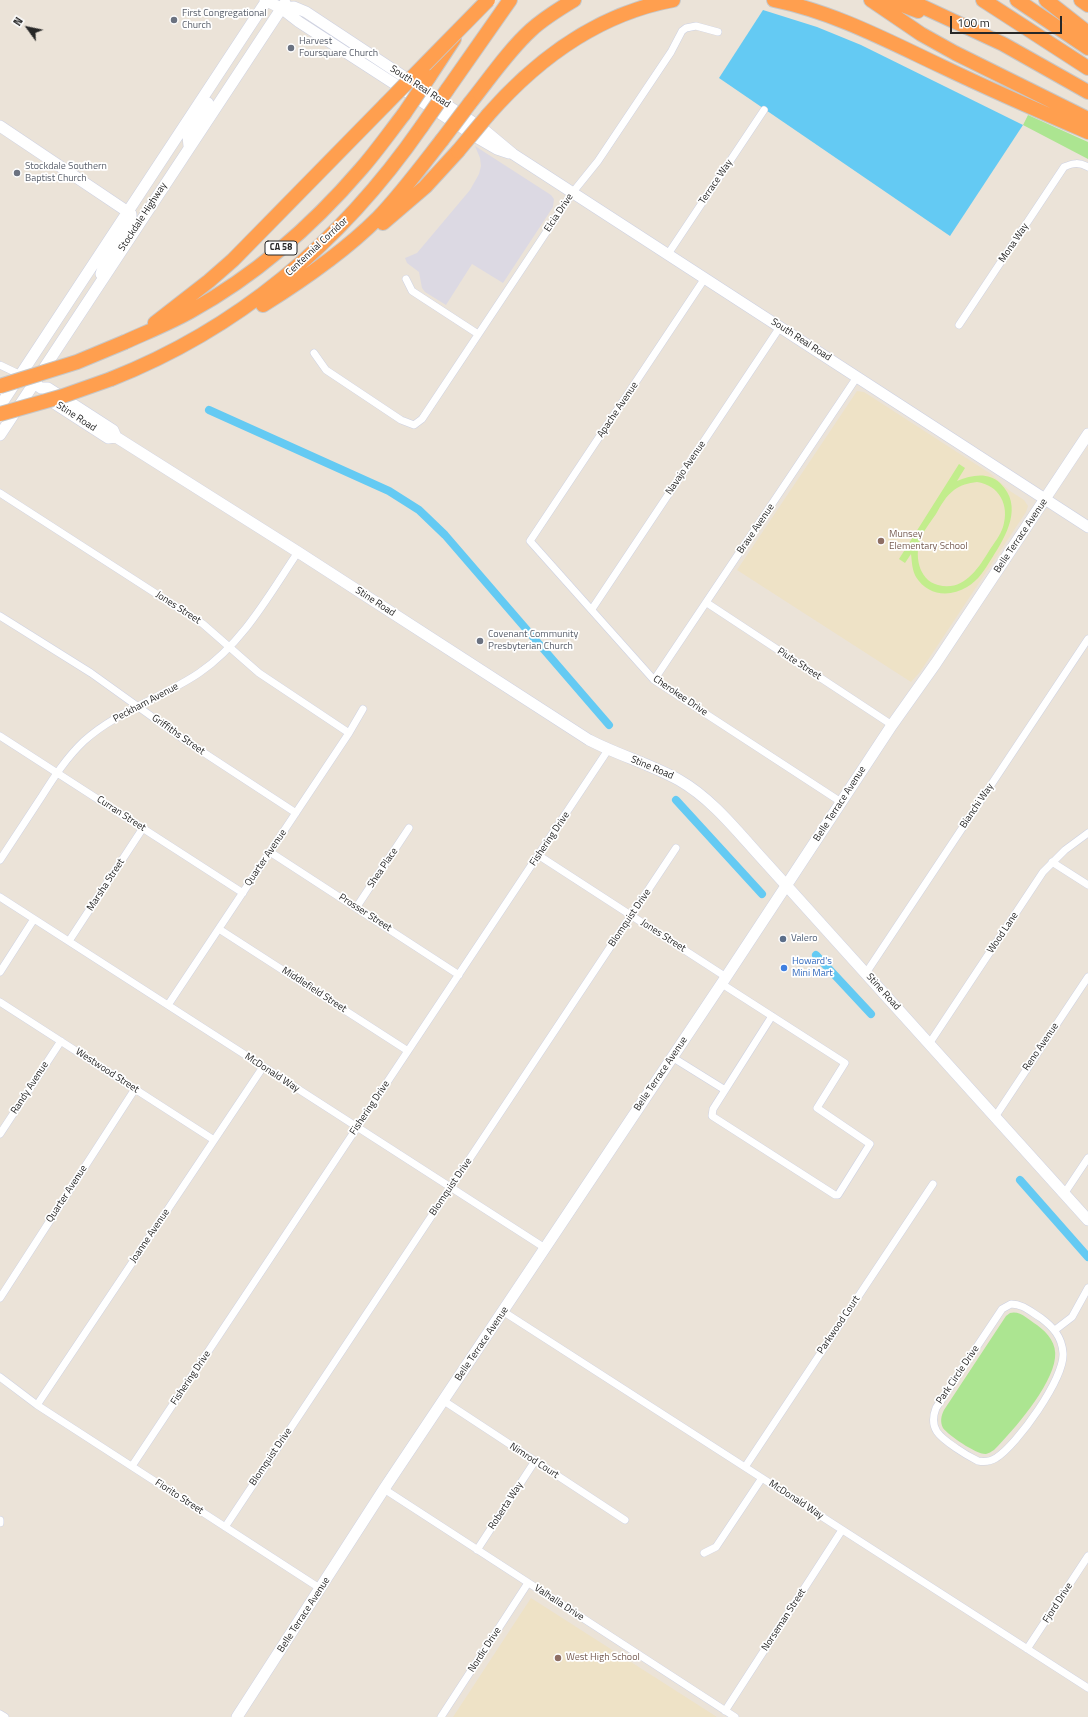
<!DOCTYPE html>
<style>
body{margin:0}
#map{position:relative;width:1088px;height:1717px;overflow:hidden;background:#ebe3d8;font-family:"Titillium Web",sans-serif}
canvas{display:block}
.north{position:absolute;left:8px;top:8px;width:40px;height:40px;-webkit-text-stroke:3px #fff;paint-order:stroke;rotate:303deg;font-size:11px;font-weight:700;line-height:16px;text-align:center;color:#272727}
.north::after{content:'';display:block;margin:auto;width:14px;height:18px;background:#272727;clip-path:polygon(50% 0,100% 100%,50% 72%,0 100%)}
.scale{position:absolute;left:950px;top:16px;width:112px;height:18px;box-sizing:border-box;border:2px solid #272727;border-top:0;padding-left:5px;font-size:12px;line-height:14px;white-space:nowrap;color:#272727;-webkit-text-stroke:3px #fff;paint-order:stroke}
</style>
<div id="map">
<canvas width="1088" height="1717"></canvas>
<div class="north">N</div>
<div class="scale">100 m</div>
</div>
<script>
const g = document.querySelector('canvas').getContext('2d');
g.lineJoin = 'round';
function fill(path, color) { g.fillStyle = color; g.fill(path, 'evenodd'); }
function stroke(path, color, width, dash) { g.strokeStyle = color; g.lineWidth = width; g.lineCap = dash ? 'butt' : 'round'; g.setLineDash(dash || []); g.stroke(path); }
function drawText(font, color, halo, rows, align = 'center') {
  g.font = font + ' "Titillium Web",sans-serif'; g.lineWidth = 3.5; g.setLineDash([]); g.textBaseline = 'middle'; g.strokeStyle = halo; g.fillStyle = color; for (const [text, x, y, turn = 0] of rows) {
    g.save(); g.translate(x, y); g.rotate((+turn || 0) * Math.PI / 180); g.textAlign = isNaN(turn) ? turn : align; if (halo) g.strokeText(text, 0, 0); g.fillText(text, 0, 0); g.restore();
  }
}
fill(new Path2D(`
 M475,146L551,195L554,199L553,207L503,283L472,264L446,305L425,292L422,288L419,272L407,263L405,258L417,253L470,190L479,174L481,166L480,158Z`), '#dcd9e3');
fill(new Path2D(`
 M857,391L864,392L991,474L1010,491L1024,500L1028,506L1026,512L920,672L911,682L737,570Z
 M531,1598L717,1717H453Z`), '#eee2c6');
fill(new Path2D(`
 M1028,115L1088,142V159L1023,125Z
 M1010,1313C1020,1310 1029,1320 1037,1325C1048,1333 1057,1344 1055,1358C1052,1386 1013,1431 994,1450C991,1452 989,1453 986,1454C977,1455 948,1435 943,1428C940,1422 941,1416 944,1410L1006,1316Z`), '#ace591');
fill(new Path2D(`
 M959,464L965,468L957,481C972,475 988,472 1000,483C1024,506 1006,536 992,558C985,569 979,580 967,587C949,598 927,595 916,577C912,570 912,562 911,554L905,563L899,559ZM977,482C999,485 1010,505 1003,527C1000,536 994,543 989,551C978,569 963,592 938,585C918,580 914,554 921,537C925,529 931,521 936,514C941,505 946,496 954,490C961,485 968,483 977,482Z`), '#c2ed8c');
fill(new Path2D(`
 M763,10L817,27L861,45L1023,125L950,236L719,78Z`), '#64caf3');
stroke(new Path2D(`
 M209,410L389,491L419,510L445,535L609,725
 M676,800L762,894
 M816,955L871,1014
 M1020,1180L1088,1257`), '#64caf3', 8);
const street = new Path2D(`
 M668,254L764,110
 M705,278L530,541L654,680L841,802
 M406,279L412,291L478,334
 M959,325L1064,167C1073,163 1079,162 1088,167
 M314,353L326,370L401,420L414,425L422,419L573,192L598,161L671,52L682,31L686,28L696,26L718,32
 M0,365L21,375
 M0,493L203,624L259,673L349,733
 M707,603L892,725
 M592,609L780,327
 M0,616L91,673L183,739L296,813
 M654,680L857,377
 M0,736L243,893
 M270,852L459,975
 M538,855L726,977
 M0,860C14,839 28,817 42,796C54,777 67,757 84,741C117,711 162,698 199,673C243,643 269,595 298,552
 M1052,862L1088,885
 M0,897L545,1248
 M356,908L409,828
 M219,929L408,1051
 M69,941L143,828
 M0,972L34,919
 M866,973L1088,639
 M722,984L845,1063L817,1108L870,1144L838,1195H835L712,1116L713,1109L772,1016
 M0,1002L214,1140
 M168,1005L349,733L363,709
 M929,1044L1043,872L1065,850L1088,833
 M672,1057L725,1090
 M995,1117L1088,977
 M0,1134L61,1041
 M1064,1194L1088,1158
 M0,1298L135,1089
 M1011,1304C1023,1304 1031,1312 1041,1318C1053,1327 1062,1337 1063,1353C1065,1378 1017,1445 996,1458C990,1462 984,1462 978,1461C970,1457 963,1453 956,1448C940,1437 928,1429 936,1408L1002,1309Z
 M504,1312L1088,1688
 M1055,1330L1072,1317L1088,1288
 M0,1377L37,1405L321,1589
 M444,1401L625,1520
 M37,1405L263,1067
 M132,1466L608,750
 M745,1467L933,1184
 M384,1489L735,1717
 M0,1520V1523
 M225,1527L676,848
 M477,1550L535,1461
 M704,1553L716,1547L762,1478
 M1027,1649L1088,1556
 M725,1711L842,1530
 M0,1714L5,1717
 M441,1717L528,1583`);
const secondary = new Path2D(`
 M265,0L281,8L299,22L478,138L497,149L509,153
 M281,8L294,7L306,12L483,129L513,154L1088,527
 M0,126L131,214C132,229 106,256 101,274
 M189,146L188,136L208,103
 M22,375L41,388H48L113,430L116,437L298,552L589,740C618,755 650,764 679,780C714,800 740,835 767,864L1088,1220
 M46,398L108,438L116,437
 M0,406L267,0
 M0,435L285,3
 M237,1717L384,1489L726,977L892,725L936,663L1088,434`);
const highway = new Path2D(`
 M774,0C833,12 886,40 941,66C989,89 1039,111 1088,132
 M871,0L921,34L955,53L1088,119
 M889,0L918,11
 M908,0L1003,44L1088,92
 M983,0L1088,68
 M1017,0L1088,48
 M1046,0L1088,33
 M1081,0L1088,5
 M429,77L454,39
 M447,90L510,0
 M470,103C490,78 508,51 531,30C544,18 559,9 574,0
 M488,115C537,59 598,14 673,0
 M383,223L425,187L458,151
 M263,305C303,280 344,252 378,218C401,194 421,167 442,140
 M155,323L209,281L233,260L385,105
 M125,342C147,332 170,323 191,311C256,275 313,225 361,169C376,152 390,132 404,114
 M111,379C240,328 343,240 422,126`);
stroke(street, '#cdd1e2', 8);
stroke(secondary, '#cdd1e2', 12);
stroke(highway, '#c7c7c7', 16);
stroke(street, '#fff', 7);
stroke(secondary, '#fff', 11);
stroke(highway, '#ff9f4f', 14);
const highwayBridge = new Path2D(`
 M385,105L488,0
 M404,114L429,77
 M422,126L447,90
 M442,140L470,103
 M458,151L488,115
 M0,386L77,362L125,342
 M0,414L60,397L111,379`);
stroke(highwayBridge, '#c7c7c7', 16, []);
stroke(highwayBridge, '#ff9f4f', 14);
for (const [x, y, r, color] of [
 [174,20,4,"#6b7280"],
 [291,48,4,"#6b7280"],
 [17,173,4,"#6b7280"],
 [881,541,4,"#8d6e63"],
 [480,641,4,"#6b7280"],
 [783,939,4,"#5c6f8a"],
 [784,968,4,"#3f7fe0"],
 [558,1658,4,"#8d6e63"]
]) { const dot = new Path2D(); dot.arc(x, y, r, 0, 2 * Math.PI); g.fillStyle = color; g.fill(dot); stroke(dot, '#fff', 1.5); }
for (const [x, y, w] of [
 [281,248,32]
]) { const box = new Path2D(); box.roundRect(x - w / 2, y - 7, w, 14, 3); g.fillStyle = '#fff'; g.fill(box); stroke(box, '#272727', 1); }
drawText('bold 9px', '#272727', null, [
 ["CA 58",281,248]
]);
drawText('10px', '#5b616d', '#fff', [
 ["First Congregational",182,14],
 ["Church",182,26],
 ["Harvest",299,42],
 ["Foursquare Church",299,54],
 ["Stockdale Southern",25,167],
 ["Baptist Church",25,179],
 ["Covenant Community",488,635],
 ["Presbyterian Church",488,647]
], 'left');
drawText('10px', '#272727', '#fff', [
 ["South Real Road",420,87,33],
 ["Terrace Way",716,182,-56],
 ["Elcia Drive",559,213,-56],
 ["Stockdale Highway",143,217,-57],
 ["Mona Way",1014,243,-56],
 ["Centennial Corridor",317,247,-43],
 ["South Real Road",801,340,33],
 ["Apache Avenue",618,410,-56],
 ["Stine Road",76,417,33],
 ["Navajo Avenue",686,468,-56],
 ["Brave Avenue",756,529,-56],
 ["Belle Terrace Avenue",1021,536,-56],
 ["Stine Road",375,602,33],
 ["Jones Street",178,608,33],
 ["Piute Street",799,664,33],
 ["Cherokee Drive",680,696,34],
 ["Peckham Avenue",146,703,-28],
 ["Griffiths Street",178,735,35],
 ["Stine Road",652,768,23],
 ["Belle Terrace Avenue",840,804,-57],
 ["Bianchi Way",977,806,-56],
 ["Curran Street",121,814,33],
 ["Fishering Drive",550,839,-56],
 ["Quarter Avenue",266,858,-56],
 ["Shea Place",383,868,-56],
 ["Marsha Street",106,885,-57],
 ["Prosser Street",365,913,33],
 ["Blomquist Drive",630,918,-56],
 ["Wood Lane",1003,933,-56],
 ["Jones Street",663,936,33],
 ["Middlefield Street",314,990,33],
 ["Stine Road",883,992,48],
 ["Reno Avenue",1041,1047,-56],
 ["Westwood Street",107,1071,33],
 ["McDonald Way",272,1073,33],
 ["Belle Terrace Avenue",661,1074,-56],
 ["Randy Avenue",30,1088,-57],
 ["Fishering Drive",370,1108,-56],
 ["Blomquist Drive",451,1187,-56],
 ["Quarter Avenue",67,1194,-57],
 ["Joanne Avenue",150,1236,-56],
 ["Parkwood Court",839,1325,-56],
 ["Belle Terrace Avenue",482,1344,-56],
 ["Park Circle Drive",958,1375,-56],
 ["Fishering Drive",191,1378,-56],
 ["Blomquist Drive",271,1457,-56],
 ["Nimrod Court",534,1461,33],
 ["Fiorito Street",179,1497,33],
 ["McDonald Way",796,1500,33],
 ["Roberta Way",506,1506,-57],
 ["Valhalla Drive",559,1603,33],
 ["Fjord Drive",1058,1603,-57],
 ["Belle Terrace Avenue",304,1615,-57],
 ["Norseman Street",784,1620,-57],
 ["Nordic Drive",485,1650,-57]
]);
drawText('10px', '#785e54', '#fff', [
 ["Munsey",889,535],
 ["Elementary School",889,547],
 ["West High School",566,1658]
], 'left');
drawText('10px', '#4e5e75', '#fff', [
 ["Valero",791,939]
], 'left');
drawText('10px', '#366cbe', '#fff', [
 ["Howard's",792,962],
 ["Mini Mart",792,974]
], 'left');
</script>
